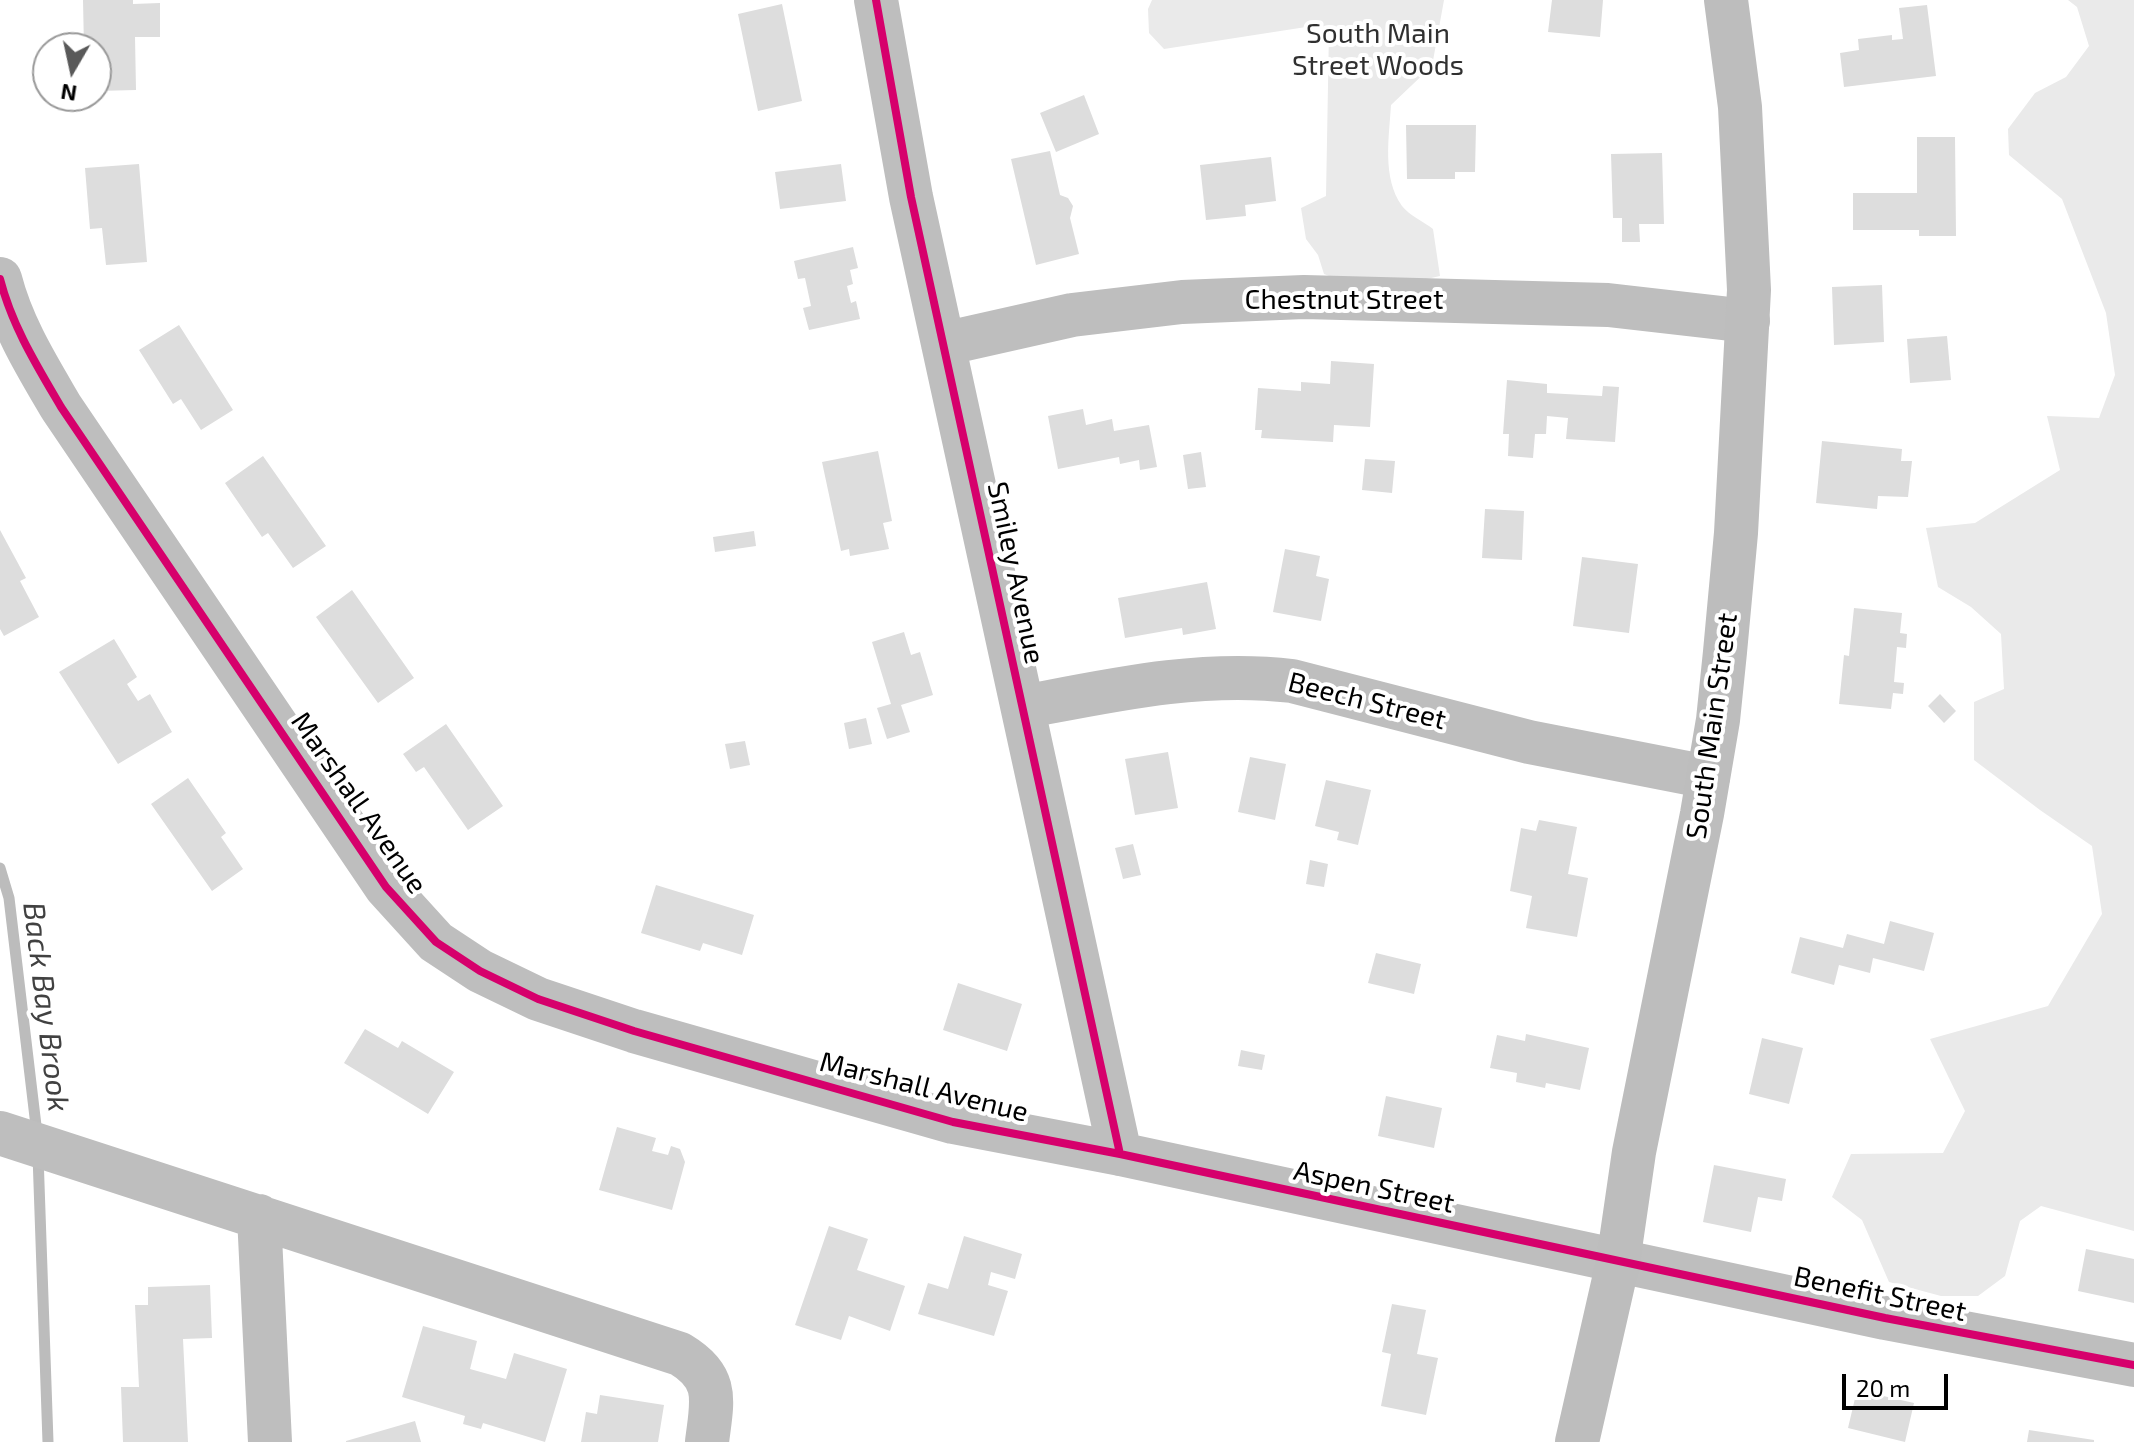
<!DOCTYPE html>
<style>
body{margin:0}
#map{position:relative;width:2134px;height:1442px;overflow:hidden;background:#fff;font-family:"Exo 2",sans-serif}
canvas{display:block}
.north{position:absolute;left:32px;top:32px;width:80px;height:80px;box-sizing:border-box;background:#fff;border:2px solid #999;border-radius:50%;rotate:189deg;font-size:22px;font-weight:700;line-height:32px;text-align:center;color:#000}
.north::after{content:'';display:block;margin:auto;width:28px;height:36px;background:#595959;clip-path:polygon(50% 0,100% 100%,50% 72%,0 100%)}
.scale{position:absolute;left:1842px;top:1374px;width:106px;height:36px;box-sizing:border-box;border:4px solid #000;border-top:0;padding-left:10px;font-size:24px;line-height:28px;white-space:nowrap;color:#000;-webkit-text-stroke:6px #fff;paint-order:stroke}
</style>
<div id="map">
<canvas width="2134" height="1442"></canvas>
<div class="north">N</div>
<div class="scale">20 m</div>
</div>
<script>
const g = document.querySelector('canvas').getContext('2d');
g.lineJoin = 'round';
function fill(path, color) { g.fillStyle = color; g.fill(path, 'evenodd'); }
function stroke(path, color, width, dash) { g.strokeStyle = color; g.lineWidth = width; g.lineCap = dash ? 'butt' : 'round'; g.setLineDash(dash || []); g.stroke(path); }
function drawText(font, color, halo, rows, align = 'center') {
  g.font = font + ' "Exo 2",sans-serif'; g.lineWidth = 8; g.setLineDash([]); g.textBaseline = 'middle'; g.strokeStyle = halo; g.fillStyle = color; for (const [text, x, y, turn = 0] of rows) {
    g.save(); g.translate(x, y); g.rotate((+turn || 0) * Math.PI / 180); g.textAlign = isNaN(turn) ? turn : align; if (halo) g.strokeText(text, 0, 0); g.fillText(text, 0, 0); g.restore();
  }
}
fill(new Path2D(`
 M1152,0H1444L1432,66L1391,105C1389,138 1382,178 1402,206C1409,215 1424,222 1433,229L1440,276C1395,286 1368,292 1324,274L1318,255L1306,239L1301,208L1326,196L1329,30L1319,25L1164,49L1149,33L1148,9Z
 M2068,0H2134V1231L2041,1206L2020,1221L2005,1276L1978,1296H1941L1889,1282L1862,1220L1832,1197L1851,1154L1943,1153L1965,1111L1930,1039L2048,1006L2102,914L2092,846L2040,810L1974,760V702L2004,689L2001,634L1971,607L1938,587L1926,528L1975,523L2060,470L2047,416L2099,418L2115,375L2106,313L2062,199L2009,155L2008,129L2035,93L2066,77L2089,46L2077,7Z`), '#eaeaea');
stroke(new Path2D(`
 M0,868L9,898L37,1134
 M38,1155L48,1442`), '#bcbcbc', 11);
fill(new Path2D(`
 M83,0H133V4L160,3V37H135L136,90L97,91L96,48H84Z
 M1552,0H1603L1600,37L1548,32Z
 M782,4L802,101L758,111L738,14Z
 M1927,5L1936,76L1844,87L1840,53L1859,50L1858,39L1892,35V40L1903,39L1899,8Z
 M1084,95L1099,134L1056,152L1040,113Z
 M1406,125H1476L1475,172H1455V179H1407Z
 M1917,137H1955L1956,236H1919V230H1853V193H1917Z
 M1050,151L1060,195L1068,198L1073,206L1070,218L1079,254L1036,265L1011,159Z
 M1662,153L1664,224H1639L1640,242H1622V218H1613L1611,154Z
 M1271,157L1276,201L1245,205L1246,216L1206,220L1200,165Z
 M139,164L147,262L106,265L102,228L90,229L85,168Z
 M841,164L846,201L780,209L775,172Z
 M853,247L858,268L850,270L853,284L847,286L851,303L856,301L860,319L809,330L803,308L811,306L805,278L798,279L794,261Z
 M1882,285L1884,342L1834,345L1832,287Z
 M179,325L233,410L201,430L181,399L173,404L139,350Z
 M1947,336L1951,380L1910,383L1907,339Z
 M1331,361L1374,364L1370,427L1334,425L1333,442L1261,438L1262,430H1255L1258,388L1301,391V382L1330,384Z
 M1507,380L1547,384V393L1602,396L1603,386L1619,387L1615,442L1566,439L1568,418L1547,416L1546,434H1535L1533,458L1508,456L1509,434H1503Z
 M1083,409L1086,425L1112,419L1114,431L1149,425L1157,467L1140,470L1139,460L1120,464L1119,457L1058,469L1048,416Z
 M1822,441L1902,449L1901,461H1912L1908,497L1878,496L1877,509L1816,503Z
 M878,451L892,521L883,523L889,549L850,556L849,549L841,551L822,462Z
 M1201,452L1206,487L1188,489L1183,455Z
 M263,456L326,546L293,568L268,533L262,537L225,483Z
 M1365,459L1395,461L1392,493L1362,490Z
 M1485,509L1524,511L1522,560L1482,558Z
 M0,530L26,578L20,581L39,617L4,636L0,629Z
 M754,531L756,546L715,552L713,537Z
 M1285,549L1320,556L1316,576L1329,579L1321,621L1273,612Z
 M1582,557L1638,564L1629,633L1573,626Z
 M1207,582L1216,629L1183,635L1182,628L1125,638L1118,598Z
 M352,590L414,678L378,703L316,617Z
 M1854,608L1902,613L1900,633L1907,634L1906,648L1897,647L1894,682L1904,683L1903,694L1893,693L1891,709L1839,704L1844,655L1849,656Z
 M904,632L911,655L920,652L933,695L901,705L910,732L887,739L877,708L891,704L872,642Z
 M114,639L137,677L127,684L138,701L150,694L172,732L118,764L59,672Z
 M1940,694L1956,711L1944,723L1928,706Z
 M866,718L872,744L849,749L844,723Z
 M446,724L503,806L468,830L424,767L416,772L403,754Z
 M745,741L750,765L730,769L725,744Z
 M1168,752L1178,808L1135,815L1125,759Z
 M1250,757L1286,764L1275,820L1238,812Z
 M188,778L226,833L221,837L243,869L212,891L151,804Z
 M1326,780L1371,790L1358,845L1337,840L1339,832L1315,826Z
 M1539,820L1577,827L1568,874L1588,878L1577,937L1526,928L1532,896L1510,891L1521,828L1536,831Z
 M1133,844L1141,875L1123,879L1115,848Z
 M1310,860L1328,864L1324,887L1306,884Z
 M656,885L754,915L742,955L703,943L700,951L641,933Z
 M1890,921L1934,933L1924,971L1873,958L1870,973L1839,965L1834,985L1791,973L1800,937L1843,948L1847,934L1884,944Z
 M1376,953L1421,964L1414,994L1368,983Z
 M958,983L1022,1004L1007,1051L943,1030Z
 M365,1029L398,1048L402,1041L454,1072L428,1114L344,1063Z
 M1526,1034L1589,1048L1580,1090L1546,1083L1545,1088L1516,1082L1517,1073L1490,1068L1497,1035L1525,1041Z
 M1762,1038L1803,1048L1789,1104L1749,1094Z
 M1241,1050L1265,1055L1262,1070L1238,1066Z
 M1386,1096L1442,1108L1434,1148L1378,1136Z
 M617,1127L656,1138L652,1151L668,1155L671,1146L680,1149L685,1162L672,1210L599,1190Z
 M1714,1165L1786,1179L1782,1201L1758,1197L1751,1232L1703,1222Z
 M829,1226L868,1239L857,1270L905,1286L890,1331L849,1316L841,1340L795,1325Z
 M964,1236L1022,1254L1015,1279L991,1272L988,1285L1008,1291L994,1336L918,1314L928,1283L948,1289Z
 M2086,1249L2134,1259V1303L2078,1291Z
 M210,1285L212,1338L183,1339L188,1442H123L121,1387H139L135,1305H148V1287Z
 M1392,1304L1426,1310L1417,1354L1438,1358L1426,1415L1381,1406L1391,1354L1382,1352Z
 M423,1326L477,1341L470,1369L506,1379L514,1353L567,1369L545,1442L483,1423L481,1429L463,1424L465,1416L402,1397Z
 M1857,1390L1914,1403L1905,1442L1848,1428Z
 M600,1395L664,1405L658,1442H581L586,1412L597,1414Z
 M415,1421L421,1442H346V1441Z
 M2029,1430L2094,1440V1442H2027Z`), '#ddd');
stroke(new Path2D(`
 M876,0L911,197L1120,1154
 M0,279C12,326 37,366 61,407L386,887L436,942L480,971L538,999L634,1031L953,1122L1120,1154L1885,1318L2134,1365
 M943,344L1072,315L1182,302L1304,297L1608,305L1748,321
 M1023,707C1112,690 1201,670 1292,681L1529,742L1708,777
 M0,1133L680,1354C720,1378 712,1401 707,1442
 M259,1216L270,1442`), '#bebebe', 44);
stroke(new Path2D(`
 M1577,1442L1618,1262L1634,1152L1702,814L1718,720L1725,652L1736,533L1749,290L1740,107L1726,0`), '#bdbdbd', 44);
stroke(new Path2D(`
 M876,0L911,197L1120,1154
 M0,279C12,326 37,366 61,407L386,887L436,942L480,971L538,999L634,1031L953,1122L1120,1154L1885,1318L2134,1365`), '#d6006c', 8);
drawText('28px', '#303030', '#fff', [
 ["South Main",1378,34],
 ["Street Woods",1378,66]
]);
drawText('28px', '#000', '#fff', [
 ["Chestnut Street",1344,300],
 ["Smiley Avenue",1016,573,78],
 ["Beech Street",1367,701,14],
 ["South Main Street",1712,726,-82],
 ["Marshall Avenue",359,803,55],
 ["Marshall Avenue",924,1087,14],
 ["Aspen Street",1374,1187,12],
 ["Benefit Street",1880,1294,12]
]);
drawText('italic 30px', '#414141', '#fff', [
 ["Back Bay Brook",46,1007,83]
]);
</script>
